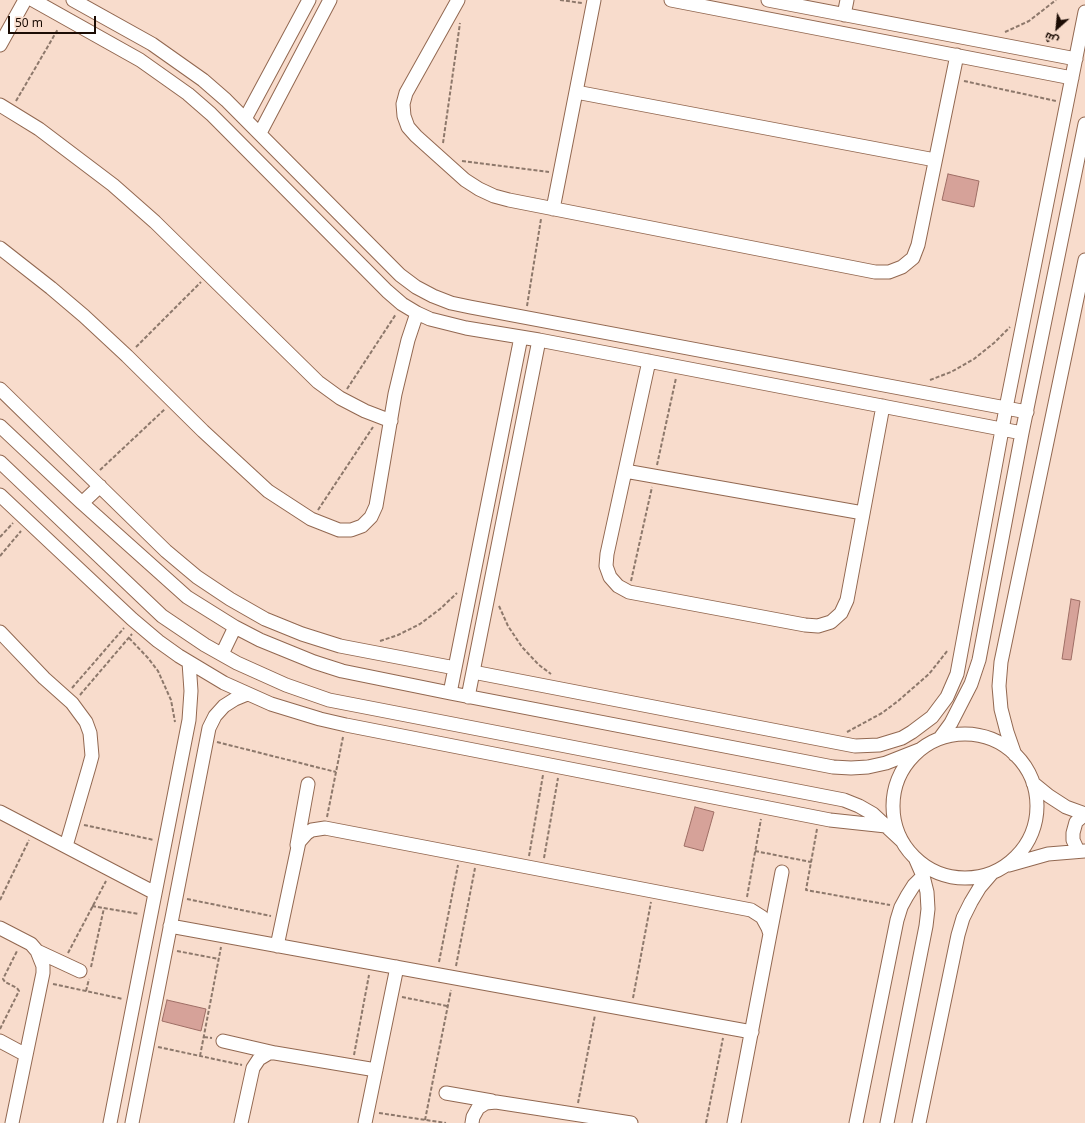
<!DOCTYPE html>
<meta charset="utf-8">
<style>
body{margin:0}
#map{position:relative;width:1085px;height:1123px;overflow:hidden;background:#f8dccc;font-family:"Noto Sans",Cairo,sans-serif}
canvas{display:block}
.north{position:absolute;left:1037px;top:8px;width:40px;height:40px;-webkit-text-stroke:3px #f8dccc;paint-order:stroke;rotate:207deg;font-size:11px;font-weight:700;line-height:16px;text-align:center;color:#1b0c04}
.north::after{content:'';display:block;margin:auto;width:14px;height:18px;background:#1b0c04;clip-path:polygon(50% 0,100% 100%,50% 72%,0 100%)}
.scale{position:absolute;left:8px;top:16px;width:88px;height:18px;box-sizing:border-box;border:2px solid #1b0c04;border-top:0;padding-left:5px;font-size:12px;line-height:14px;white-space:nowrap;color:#1b0c04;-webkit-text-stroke:3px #f8dccc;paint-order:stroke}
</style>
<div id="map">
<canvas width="1085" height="1123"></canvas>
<div class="north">ش</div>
<div class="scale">50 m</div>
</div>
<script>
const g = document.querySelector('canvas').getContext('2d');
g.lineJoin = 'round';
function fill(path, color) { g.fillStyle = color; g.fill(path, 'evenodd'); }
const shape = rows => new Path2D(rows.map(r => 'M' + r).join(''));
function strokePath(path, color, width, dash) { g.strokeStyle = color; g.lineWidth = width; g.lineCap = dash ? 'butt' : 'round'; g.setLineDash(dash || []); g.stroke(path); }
const building = shape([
 [948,174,979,181,974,207,942,200,948,174],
 [1071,599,1080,601,1071,660,1062,659,1071,599],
 [695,807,714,812,703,851,684,846,695,807],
 [167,1000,206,1009,201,1031,162,1021,167,1000]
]);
const path = shape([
 [560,0,582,3],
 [1005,32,1029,21,1056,0],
 [964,81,1056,101],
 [16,101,58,29],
 [443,143,460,23],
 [462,161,549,172],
 [527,306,541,219],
 [136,347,201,282],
 [930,380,951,372,974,359,994,343,1010,327],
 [347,389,396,314],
 [657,465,676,378],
 [100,470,165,409],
 [318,510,373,427],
 [0,537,13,523],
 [0,556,21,531],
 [631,581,652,487],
 [499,606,508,626,522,647,539,665,551,674],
 [129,638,148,658,158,671,171,700,175,722],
 [380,641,398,635,420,624,440,609,457,593],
 [72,688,124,628],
 [80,695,132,634],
 [847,732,882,713,898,701,929,674,948,650],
 [217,742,336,772],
 [327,817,343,737],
 [84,825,154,840],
 [817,829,806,890,890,905],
 [755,851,811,862],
 [529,856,543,775],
 [544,858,558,778],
 [747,897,761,819],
 [187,899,271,916],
 [0,900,29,840],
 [92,906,139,914],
 [177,951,219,959],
 [68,953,106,881],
 [439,962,458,865],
 [456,966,475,868],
 [91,967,104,908],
 [53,984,123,999],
 [86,991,89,979],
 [402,997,447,1006],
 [633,998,651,902],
 [0,1029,19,991,17,988,5,982,3,979,17,951],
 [204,1037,212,1038],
 [158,1047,242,1065],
 [354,1055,369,975],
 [200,1056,221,947],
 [578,1103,595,1015],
 [379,1113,446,1123],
 [425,1120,451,990],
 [706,1123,723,1038]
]);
const minor = shape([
 [33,0,140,60,188,94,211,114,387,291,402,304,417,313,430,319,466,328,539,340,1022,433],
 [73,0,152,44,203,80,226,100,400,275,416,287,433,296,451,303,470,307,1027,412],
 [458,0,406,93,403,104,404,116,408,127,416,136,465,180,479,189,494,196,509,200,875,272,889,272,902,267,913,258,918,245,957,55],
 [671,0,1072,78],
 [768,0,1076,59],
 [844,15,847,0],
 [0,45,25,0],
 [576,92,935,160],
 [0,105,39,129,113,185,155,222,318,382,340,398,365,411,391,421],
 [245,119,309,0],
 [260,133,330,0],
 [553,209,594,0],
 [0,248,51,288,84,316,127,356,203,431,268,491,311,519,339,530,351,530,362,526,371,517,376,506,395,394,408,340,417,313],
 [649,361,607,554,606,566,610,577,618,586,629,592,805,625,818,626,831,622,841,613,847,600,883,406],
 [0,389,166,551,197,577,230,599,265,619,302,634,340,646,455,668],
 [0,426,82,503,187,597,235,627,260,640,314,662,342,671,450,693,833,767,851,768,868,767,886,763,919,750],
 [0,462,162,616,205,645,237,663,286,685,329,700,844,800,859,806,873,814,902,841],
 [625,471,863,513],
 [0,495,132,619,158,641,179,656,224,683,271,704,320,719,346,725,830,820,886,826],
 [82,503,100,486],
 [0,632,44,678,72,703,86,722,90,733,92,756,89,767,66,846],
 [222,654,235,627],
 [473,672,855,746,879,745,902,738,912,732,932,717,947,697,957,674,1006,408,1085,12],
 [450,693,521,337],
 [468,697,539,340],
 '893 806a72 72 0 1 1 144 0a72 72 0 1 1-144 0Z',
 [940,738,951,723,971,684,979,660,1022,433,1085,124],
 [1015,755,1007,732,1001,709,999,686,1001,662,1085,260],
 [1033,783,1049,796,1066,807,1085,814],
 [0,812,155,893],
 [297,845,308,784],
 [1078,851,1073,840,1073,833,1076,822,1085,814],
 [1009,865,1048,854,1085,851],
 [170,926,752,1032],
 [0,928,31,944,37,951,43,966,43,973,12,1123],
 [770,934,782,872],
 [277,946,299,842,307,833,312,830,325,828,751,910,762,917,768,928,770,934,734,1123],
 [37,951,80,971],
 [0,1041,26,1055],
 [223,1041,275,1053],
 [446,1093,492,1101],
 [110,1123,189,720,191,691,189,662],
 [132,1123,209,728,215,716,224,706,235,699,247,694],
 [241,1123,253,1068,259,1059,269,1053,275,1053,376,1070],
 [365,1123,397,967],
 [472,1123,473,1117,478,1108,486,1103,496,1102,631,1123],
 [856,1123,897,920,901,907,907,896,914,885,923,876],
 [887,1123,926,926,928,909,927,892,923,876,916,860],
 [919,1123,958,935,963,918,971,902,980,887,992,873]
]);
fill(building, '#d6a299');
strokePath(building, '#9e6e65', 1);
strokePath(minor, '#926851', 15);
strokePath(path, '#8d786b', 2, [4, 2]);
strokePath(minor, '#fff', 13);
</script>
